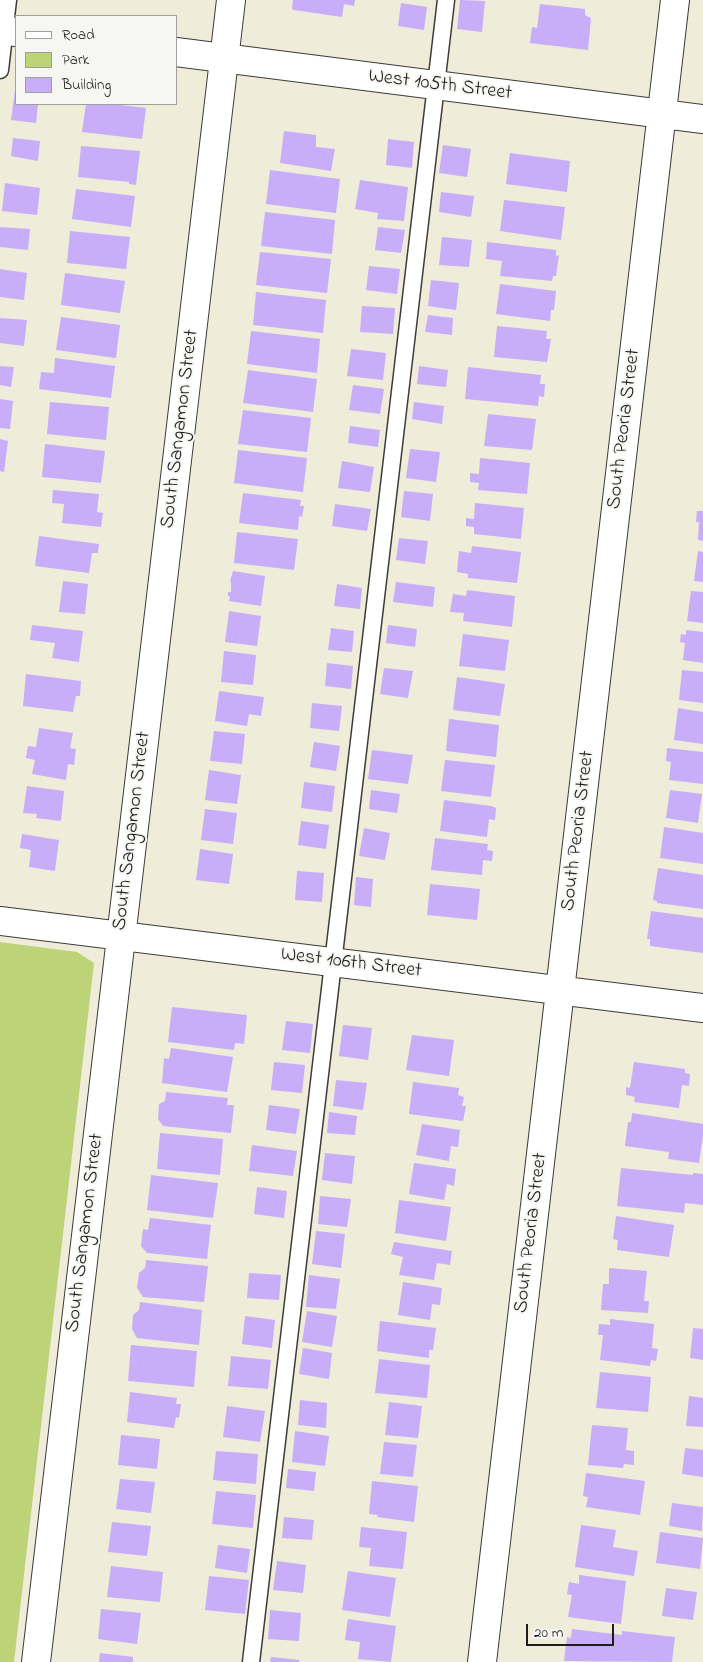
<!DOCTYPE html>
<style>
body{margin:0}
#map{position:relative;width:703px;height:1662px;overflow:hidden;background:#f0ecda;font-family:"Indie Flower",sans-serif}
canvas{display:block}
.legend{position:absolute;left:15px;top:15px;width:162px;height:90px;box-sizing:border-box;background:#f6f6f2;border:1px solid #9f9f9c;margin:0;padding:6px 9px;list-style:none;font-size:15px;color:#1c1c1c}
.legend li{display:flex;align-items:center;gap:10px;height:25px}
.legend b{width:25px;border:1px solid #9f9f9c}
.scale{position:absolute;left:526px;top:1624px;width:88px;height:22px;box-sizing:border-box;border:2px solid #1c1c1c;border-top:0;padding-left:6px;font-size:15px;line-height:18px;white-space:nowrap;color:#1c1c1c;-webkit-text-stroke:4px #f6f6f2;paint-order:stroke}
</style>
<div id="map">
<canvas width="703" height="1662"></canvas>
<ul class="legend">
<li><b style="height:6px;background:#fff"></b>Road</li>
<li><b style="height:14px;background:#bdd377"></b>Park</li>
<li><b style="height:14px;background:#c8adf8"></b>Building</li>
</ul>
<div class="scale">20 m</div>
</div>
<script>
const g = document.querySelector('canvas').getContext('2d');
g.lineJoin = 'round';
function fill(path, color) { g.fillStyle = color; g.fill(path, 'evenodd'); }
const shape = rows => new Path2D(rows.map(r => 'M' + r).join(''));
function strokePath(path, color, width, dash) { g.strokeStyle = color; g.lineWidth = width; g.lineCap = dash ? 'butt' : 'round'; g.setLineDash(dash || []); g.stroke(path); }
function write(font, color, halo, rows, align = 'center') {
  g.font = font + ' "Indie Flower",sans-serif'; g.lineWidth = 4; g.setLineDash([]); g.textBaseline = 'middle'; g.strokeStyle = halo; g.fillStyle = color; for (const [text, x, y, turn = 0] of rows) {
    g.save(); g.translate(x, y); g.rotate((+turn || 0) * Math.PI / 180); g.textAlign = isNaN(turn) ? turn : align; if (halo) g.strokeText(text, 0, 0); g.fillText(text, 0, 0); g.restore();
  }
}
const green = shape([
 [0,942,77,952,94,963,14,1662,0,1662]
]);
const building = shape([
 [293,0,355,0,354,6,344,4,342,17,294,10,292,9],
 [460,0,485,1,482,32,457,29],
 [401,3,427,7,424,30,398,26],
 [540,4,585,9,585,15,591,18,588,50,530,43,532,27,537,28],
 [15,90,16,90,16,104,38,104,36,123,11,120],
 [86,104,112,104,146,108,142,139,82,132],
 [284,131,316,135,316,147,335,149,331,171,280,163],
 [13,138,40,141,38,161,11,156],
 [388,139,414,142,412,168,386,165],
 [443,145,471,149,467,177,439,173],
 [81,146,140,151,136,185,129,184,129,182,78,177],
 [510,153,570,161,567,192,506,184],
 [270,170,340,179,336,213,266,204],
 [360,180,408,187,404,221,377,219,378,213,355,209],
 [5,183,40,188,37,215,2,211],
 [76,189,135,196,131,227,72,219],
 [441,192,474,196,471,217,439,212],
 [504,200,565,207,561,240,500,231],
 [265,212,335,220,332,254,261,246],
 [0,227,30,229,28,250,0,247],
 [378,227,405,230,401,253,375,250],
 [70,231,130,237,126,269,67,263],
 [442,237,472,240,469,267,439,265],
 [487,242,556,250,556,256,559,255,556,276,553,276,552,281,500,276,502,261,486,259],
 [260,252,331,259,327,293,256,285],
 [369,266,400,269,397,294,366,290],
 [0,269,27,273,24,300,0,297],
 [65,273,125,281,120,313,61,305],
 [431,280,459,283,456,310,428,306],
 [500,284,556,291,554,310,551,310,550,321,496,314],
 [256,292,326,300,323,333,253,325],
 [362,306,395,308,393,334,360,332],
 [428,315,453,318,452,335,425,332],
 [61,317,120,325,116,358,56,350],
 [0,318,27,320,24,346,0,343],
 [497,326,547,331,546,339,551,339,547,362,494,357],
 [251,331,320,339,317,373,247,364],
 [351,349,386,353,383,380,347,376],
 [55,358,115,366,111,398,39,389,41,372,54,373],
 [0,366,14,367,11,387,0,385],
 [419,366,448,370,446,387,417,384],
 [468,367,541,375,540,384,545,384,544,397,539,396,538,406,465,399],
 [248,370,317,379,313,412,243,403],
 [353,385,384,389,380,414,349,410],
 [0,399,13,401,10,429,0,428],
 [50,402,109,407,106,440,47,434],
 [414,402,444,406,442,424,412,419],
 [243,410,311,418,307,452,238,444],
 [488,414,536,419,532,450,484,446],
 [350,426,380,430,378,447,348,443],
 [0,439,8,441,4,472,0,471],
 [45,444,105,451,101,483,42,477],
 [410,449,440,452,436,482,406,478],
 [238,450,307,458,303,492,234,483],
 [480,458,530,463,527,494,478,490,479,483,470,482,470,473,479,474],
 [342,461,374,467,370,492,338,488],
 [53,490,99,494,97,512,103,513,101,527,62,523,64,504,52,503],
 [404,491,433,494,430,521,401,517],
 [243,493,301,500,300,506,304,506,302,517,299,516,298,530,239,523],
 [475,503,524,508,521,539,474,534,474,527,466,526,466,518,474,519],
 [335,504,371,509,367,531,332,526],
 [697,511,703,511,703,541,698,540,699,522,696,522],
 [237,532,298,539,294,570,234,563],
 [39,536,99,544,98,553,92,553,89,573,35,566],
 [399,538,428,541,425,564,396,560],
 [472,546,521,552,517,583,468,578,468,574,457,572,459,551,471,553],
 [698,551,703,552,703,582,694,581],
 [233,571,265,576,261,606,229,601,230,596,228,596,228,592,231,592,231,582,230,581],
 [63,581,88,584,85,614,59,612],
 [396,582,435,587,433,607,393,602],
 [337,584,362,588,360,609,334,606],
 [467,590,515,596,512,627,463,621,464,613,450,612,453,594,466,596],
 [691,591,703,592,703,623,687,621],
 [229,611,261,616,257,646,225,642],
 [32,625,83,631,79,662,52,658,55,643,30,640],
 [388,625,417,629,415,647,386,643],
 [331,628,354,631,352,652,328,650],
 [686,630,703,632,703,663,683,660,685,643,680,642,681,634,686,635],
 [463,634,509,640,505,671,459,666],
 [224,651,256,655,253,685,221,682],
 [327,663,353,666,351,689,325,686],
 [384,668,413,671,408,698,380,694],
 [682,670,703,672,703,703,679,700],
 [26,674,81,681,80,696,76,696,73,712,23,706],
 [457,677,505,684,500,716,453,710],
 [219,691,264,697,261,716,249,714,247,726,215,721],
 [312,703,342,706,339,731,310,728],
 [678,708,703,712,703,744,674,740],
 [449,719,499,725,496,757,446,751],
 [39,728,73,733,70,748,76,749,74,765,68,764,66,780,32,774,35,760,26,758,28,746,36,747],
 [214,731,245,734,242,764,210,761],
 [314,742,340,746,336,771,310,767],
 [667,748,703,752,703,784,669,780,671,762,666,761],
 [372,750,413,755,408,784,368,779],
 [445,760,495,765,491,797,441,791],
 [209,770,241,775,237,804,205,800],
 [304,782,335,786,332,812,301,808],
 [27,786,64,791,61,821,36,818,37,814,23,813],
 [371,790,400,794,397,813,369,809],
 [670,790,702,794,698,823,666,818],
 [444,800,491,806,496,808,495,820,489,819,487,837,440,831],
 [205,809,237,813,233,844,201,840],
 [301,821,329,825,326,849,298,845],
 [664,827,703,833,703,864,660,858],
 [364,828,390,833,385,860,359,856],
 [22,834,59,840,55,871,29,867,31,850,20,848],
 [435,838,488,844,487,850,493,851,492,861,483,860,482,875,431,870],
 [200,849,233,854,229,884,196,880],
 [658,868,703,875,703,909,657,903,657,901,653,900],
 [297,871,324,873,322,902,295,900],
 [356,877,373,879,371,907,354,905],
 [430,884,480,889,477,920,427,915],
 [651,911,703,918,703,953,650,946,650,939,647,939],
 [172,1007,247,1015,244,1044,235,1043,234,1050,168,1042],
 [286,1021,313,1024,310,1053,282,1050],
 [343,1025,372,1028,368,1060,339,1056],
 [412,1035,454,1040,449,1076,406,1070],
 [171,1048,233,1057,227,1092,162,1083,164,1058,169,1059],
 [274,1062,305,1065,302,1093,271,1090],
 [634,1062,685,1069,685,1073,690,1074,689,1086,682,1085,679,1108,634,1102,635,1097,626,1095,626,1087,630,1088],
 [336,1080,367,1083,363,1110,333,1106],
 [413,1082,459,1088,458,1095,464,1097,462,1106,466,1106,463,1121,409,1114],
 [166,1092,228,1098,227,1105,234,1105,231,1133,163,1126,158,1119,159,1104,165,1101],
 [269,1105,300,1109,296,1134,266,1130],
 [329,1112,357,1116,355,1135,327,1133],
 [632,1113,703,1124,703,1136,699,1163,668,1159,669,1152,625,1146,628,1122,631,1122],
 [422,1124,460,1130,458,1147,451,1146,449,1161,416,1155],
 [160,1133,223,1139,220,1175,157,1169],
 [252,1145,297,1151,293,1176,249,1171],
 [325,1153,355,1156,352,1184,322,1180],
 [414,1163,456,1169,454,1186,447,1184,444,1200,409,1194],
 [621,1168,693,1175,693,1173,703,1174,703,1205,685,1203,684,1213,617,1206],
 [151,1175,218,1183,213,1218,147,1210],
 [257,1187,287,1191,284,1218,254,1214],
 [320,1196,351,1199,347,1227,318,1224],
 [399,1200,451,1207,446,1241,395,1233],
 [616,1216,674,1225,669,1257,617,1250,618,1240,613,1239],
 [150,1218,211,1225,207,1259,147,1253,141,1246,143,1229,148,1230],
 [316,1231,345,1234,341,1268,312,1264],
 [394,1242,452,1251,450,1265,437,1263,434,1280,399,1275,403,1257,391,1254],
 [146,1260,208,1266,204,1302,143,1297,137,1288,139,1273,145,1268],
 [609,1268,647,1271,644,1301,649,1301,648,1313,601,1310,603,1284,609,1284],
 [249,1273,281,1275,279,1300,247,1298],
 [309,1275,340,1279,336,1309,306,1307],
 [403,1282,442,1288,440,1305,432,1304,430,1320,398,1315],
 [140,1302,202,1310,199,1345,137,1338,132,1329,133,1315,139,1310],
 [307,1311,337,1316,332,1347,302,1342],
 [245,1316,275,1320,272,1348,242,1344],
 [610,1319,654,1324,652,1348,658,1349,656,1361,651,1360,650,1366,600,1360,603,1335,598,1335,599,1324,610,1325],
 [380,1321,436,1328,433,1350,429,1350,429,1358,377,1351],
 [693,1328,703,1329,703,1360,690,1358],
 [131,1345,197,1351,194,1387,128,1381],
 [303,1348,332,1353,329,1379,299,1374],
 [231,1356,271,1360,268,1389,228,1386],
 [379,1359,430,1365,427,1398,375,1393],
 [600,1372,651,1377,648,1412,596,1408],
 [130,1392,177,1398,176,1404,181,1404,179,1418,176,1417,174,1428,127,1422],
 [689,1396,703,1398,703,1427,686,1426],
 [300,1400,327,1403,326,1428,298,1425],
 [389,1402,422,1406,418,1438,385,1435],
 [227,1406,265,1411,260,1442,223,1437],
 [592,1425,628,1428,626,1450,634,1451,634,1465,624,1464,623,1468,588,1465],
 [295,1431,329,1436,325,1466,292,1462],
 [121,1435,160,1439,157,1469,118,1465],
 [384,1442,417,1445,413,1477,380,1474],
 [685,1448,703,1450,703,1477,682,1474],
 [216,1451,258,1454,256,1484,213,1480],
 [288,1469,316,1472,314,1491,286,1488],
 [586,1473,645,1481,640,1515,586,1507,588,1497,583,1496],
 [120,1479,155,1482,151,1513,116,1509],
 [372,1481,418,1486,414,1522,377,1517,378,1515,369,1514],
 [216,1491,256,1495,253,1528,212,1524],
 [672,1503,703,1507,702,1531,669,1526],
 [284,1517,314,1520,312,1540,282,1538],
 [112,1522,151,1526,147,1556,108,1552],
 [581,1525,616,1530,613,1547,638,1551,634,1576,575,1567],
 [361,1527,407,1532,403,1569,369,1566,371,1548,359,1547],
 [660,1532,703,1538,700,1569,656,1563],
 [218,1545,250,1549,247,1573,215,1568],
 [277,1561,306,1565,303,1593,273,1590],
 [111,1566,163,1572,160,1602,107,1597],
 [348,1571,396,1578,390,1617,342,1610],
 [579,1575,626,1581,621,1624,568,1617,572,1595,567,1594,569,1582,579,1584],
 [209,1576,249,1580,245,1614,205,1610],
 [666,1588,697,1592,693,1620,662,1616],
 [101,1609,141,1613,137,1644,98,1639],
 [270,1610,301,1613,299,1641,268,1639],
 [348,1619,396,1626,391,1662,358,1659,360,1642,345,1640],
 [572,1629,622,1635,622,1631,675,1637,672,1662,564,1661,567,1637,571,1638],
 [100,1653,133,1657,133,1662,99,1662],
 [271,1657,300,1660,299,1662,270,1662]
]);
const lane = shape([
 [0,70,8,0],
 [251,1662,446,0]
]);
const street = shape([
 [0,30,16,32],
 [176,52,703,119],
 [0,921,703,1008],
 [36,1662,231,0],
 [482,1662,675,0]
]);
const streetNames = [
 ["West 105th Street",440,86,7],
 ["South Sangamon Street",181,429,-83],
 ["South Peoria Street",625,429,-83],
 ["South Sangamon Street",133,831,-83],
 ["South Peoria Street",579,831,-83],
 ["West 106th Street",351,964,7],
 ["South Sangamon Street",86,1233,-83],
 ["South Peoria Street",532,1233,-83]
];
fill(green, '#bdd377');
fill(building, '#c8adf8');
strokePath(lane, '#3c3b38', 19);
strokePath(street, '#3c3b38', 30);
strokePath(lane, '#fff', 16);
strokePath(street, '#fff', 28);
write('20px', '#1c1c1c', '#f6f6f2', streetNames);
</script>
